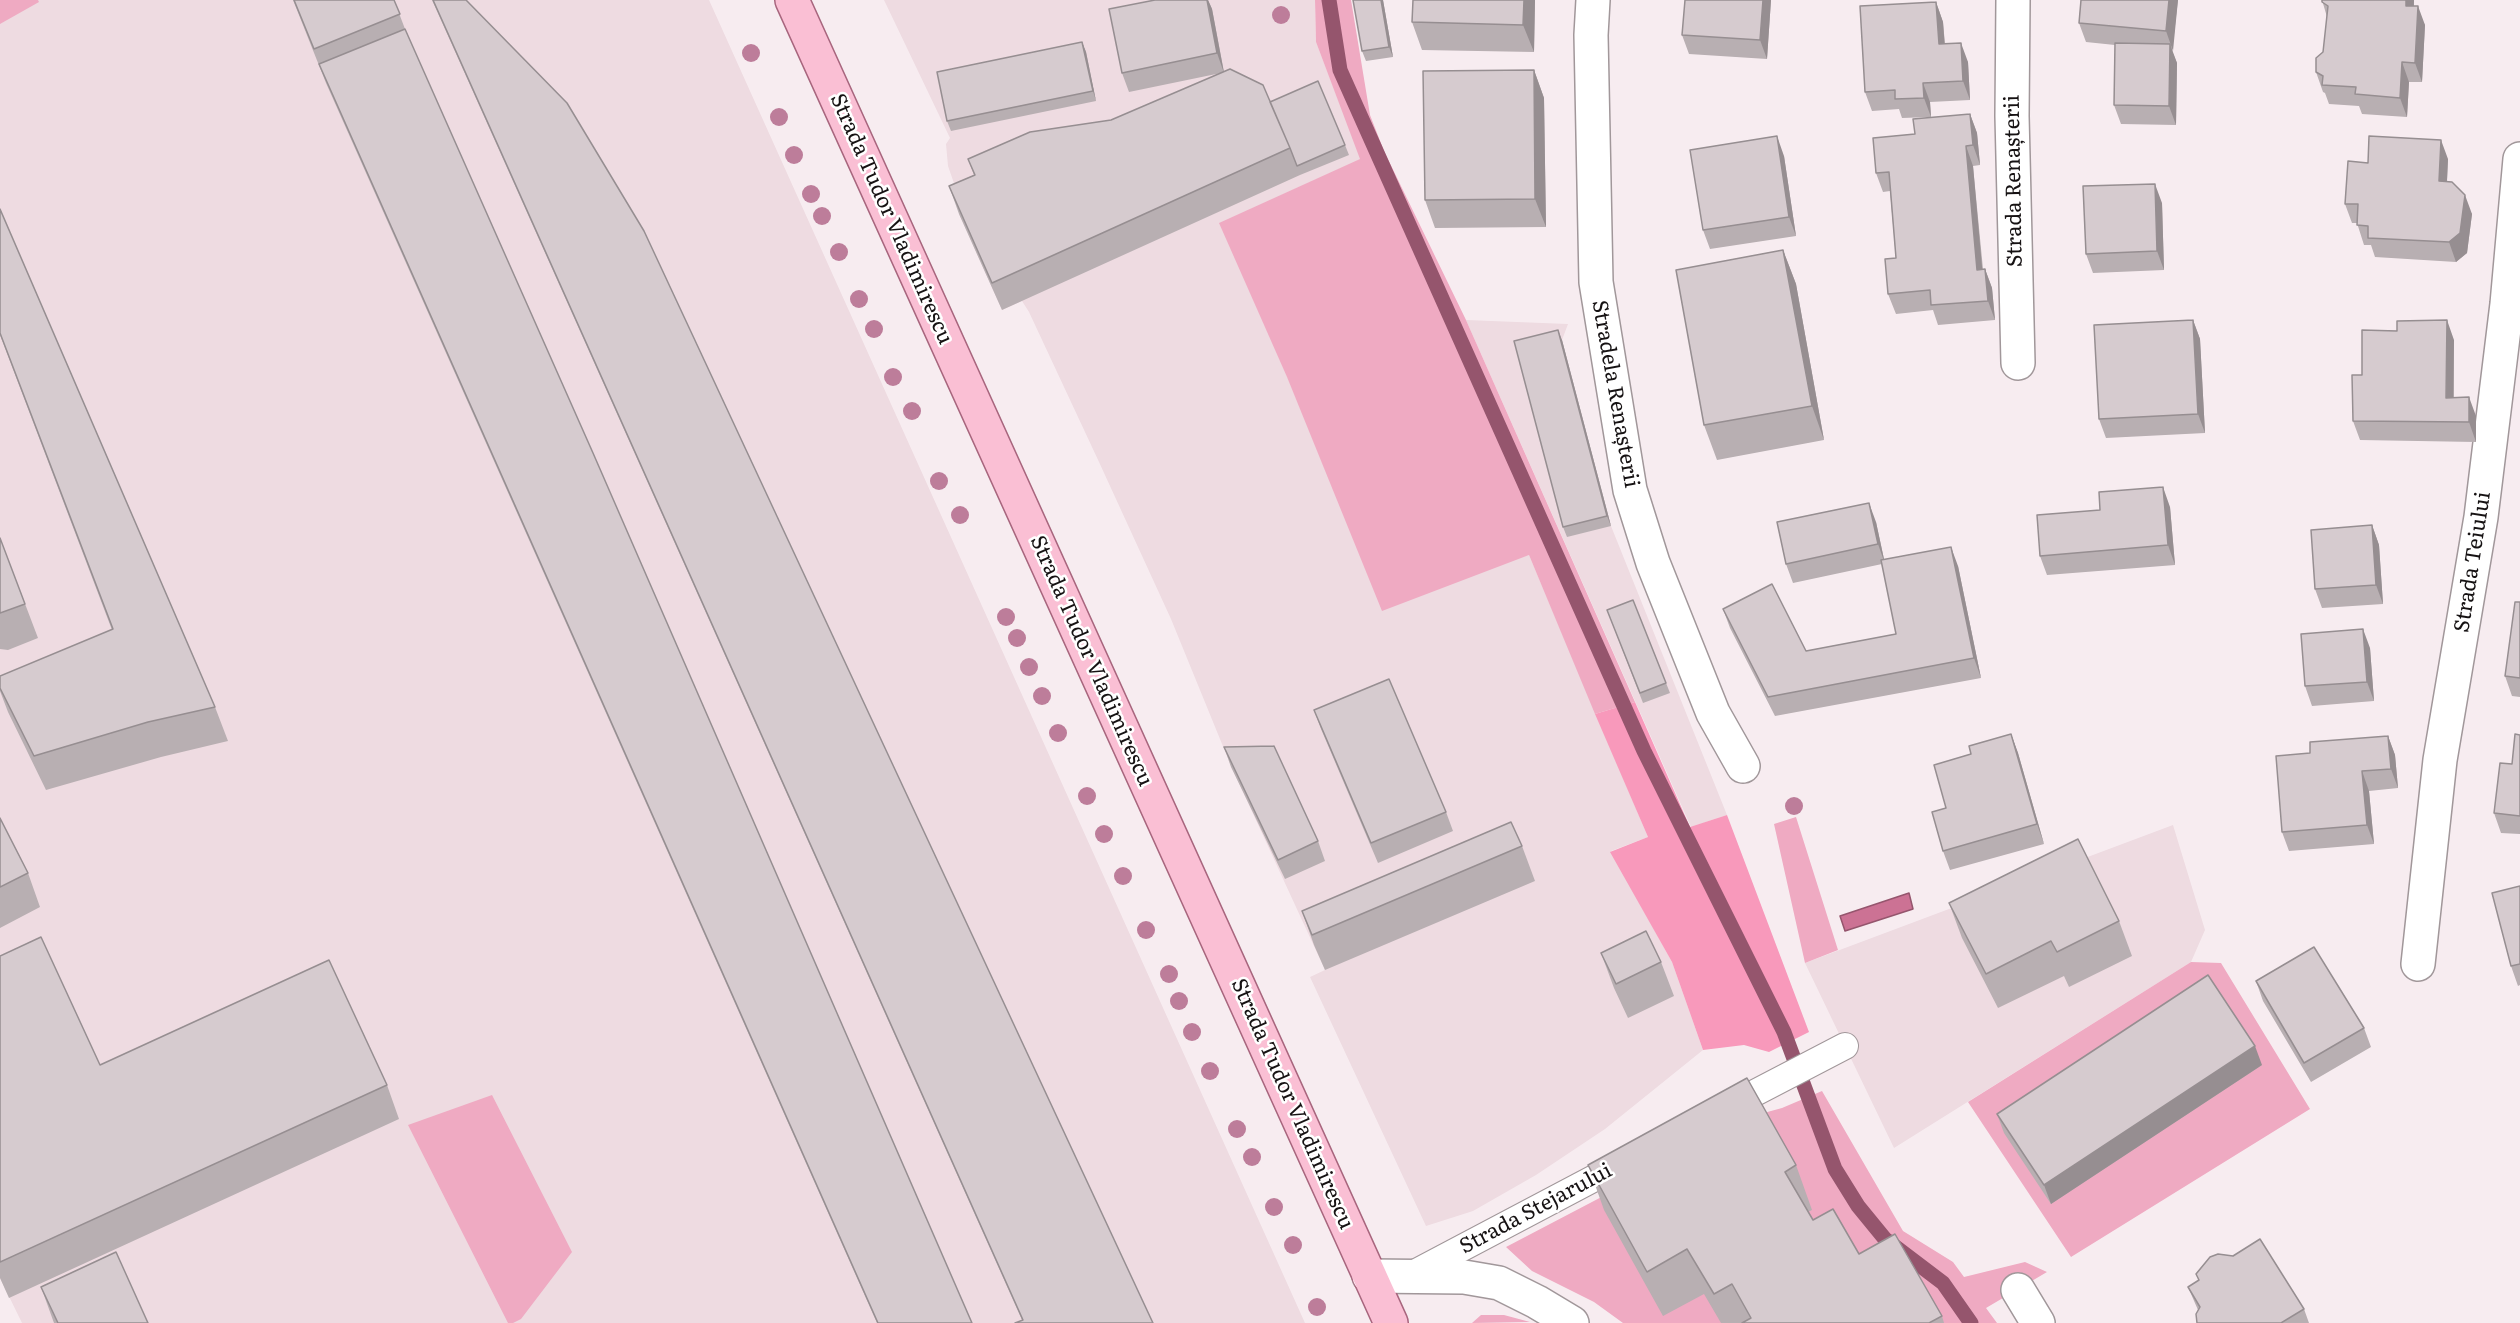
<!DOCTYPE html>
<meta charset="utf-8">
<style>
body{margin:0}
canvas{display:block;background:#f7ecf0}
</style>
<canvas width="2520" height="1323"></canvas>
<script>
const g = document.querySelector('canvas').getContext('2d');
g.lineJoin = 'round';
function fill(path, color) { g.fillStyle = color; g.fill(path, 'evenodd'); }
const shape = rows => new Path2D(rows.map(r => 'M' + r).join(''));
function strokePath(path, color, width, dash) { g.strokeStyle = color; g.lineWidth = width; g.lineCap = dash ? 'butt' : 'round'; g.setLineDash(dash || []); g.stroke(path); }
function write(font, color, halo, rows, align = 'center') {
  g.font = font + ' Literata,serif'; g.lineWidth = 5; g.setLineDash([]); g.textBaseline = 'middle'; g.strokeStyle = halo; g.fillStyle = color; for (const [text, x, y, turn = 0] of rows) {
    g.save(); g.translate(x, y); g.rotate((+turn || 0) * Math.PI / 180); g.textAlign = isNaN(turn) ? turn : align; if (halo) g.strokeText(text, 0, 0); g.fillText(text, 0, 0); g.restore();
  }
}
const built = shape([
 [0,0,709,0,1305,1323,22,1323,0,1278],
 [884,0,1315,0,1316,42,1361,159,1220,223,1287,376,1375,592,1529,555,1648,837,1611,851,1672,962,1703,1050,1605,1129,1536,1175,1473,1211,1426,1226,1310,977,1325,970,1231,766,1171,619,1099,462,1029,312,1022,301,1002,310,959,214,964,212,948,166,946,144,950,138],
 [1466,320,1568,324,1562,340,1611,526,1727,815,1691,827],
 [2173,825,2205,930,2191,962,1894,1148,1805,963]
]);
const green = shape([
 [0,0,38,0,39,2,0,24],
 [1315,0,1351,0,1370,115,1384,151,1466,320,1635,702,1595,714,1529,555,1382,611,1287,377,1219,223,1360,159,1316,42],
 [1796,817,1838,950,1805,963,1774,824],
 [2191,962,2221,963,2310,1109,2071,1257,1968,1102],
 [1822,1091,1903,1231,1953,1262,1964,1277,2025,1262,2047,1272,1986,1308,1997,1323,1623,1323,1594,1302,1532,1271,1506,1247,1760,1114,1782,1108],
 [492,1095,572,1252,521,1319,513,1323,508,1323,408,1125],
 [1481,1315,1504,1315,1530,1322,1472,1323]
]);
const forest = shape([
 [1635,702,1690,827,1727,815,1809,1032,1769,1052,1744,1045,1703,1050,1672,962,1610,852,1648,837,1595,714]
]);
const water = shape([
 [1909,893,1913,909,1845,931,1840,916,1909,893]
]);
const stream = shape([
 [1329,0,1340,70,1644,751,1784,1032,1835,1169,1858,1206,1885,1239,1943,1283,1971,1323]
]);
const service = shape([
 [1724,1109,1845,1046],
 [1409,1276,1623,1163]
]);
const minor = shape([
 [1593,0,1591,35,1596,282,1630,490,1653,563,1713,713,1743,766],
 [2013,0,2012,116,2018,363],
 [2418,964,2440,760,2481,517,2507,304,2520,159],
 [1369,1276,1464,1277,1499,1283,1537,1302,1572,1323],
 [2018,1290,2038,1323]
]);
const primary = shape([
 [792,0,1391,1323]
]);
const trees = [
 [1281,15],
 [751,53],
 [779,117],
 [794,155],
 [811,194],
 [822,216],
 [839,252],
 [859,299],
 [874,329],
 [893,377],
 [912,411],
 [939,481],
 [960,515],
 [1006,617],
 [1017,638],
 [1029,667],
 [1042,696],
 [1058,733],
 [1087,796],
 [1794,806],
 [1104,834],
 [1123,876],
 [1146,930],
 [1169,974],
 [1179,1001],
 [1192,1032],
 [1210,1071],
 [1237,1129],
 [1252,1157],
 [1274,1207],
 [1293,1245],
 [1317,1307]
];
const wall = shape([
 [293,0,394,0,405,29,972,1323,877,1323,326,83],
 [432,0,466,0,1153,1323,1022,1320],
 [1155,0,1208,0,1212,9,1224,72,1270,102,1345,145,1349,155,1300,175,1002,310,959,214,949,186,974,175,968,159,1111,120,1221,73,1129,92,1122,73],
 [1383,0,1393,57,1366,61,1362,51],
 [1413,0,1535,0,1534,52,1422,50,1412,22],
 [1771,0,1767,59,1689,54,1682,35],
 [2081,0,2178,0,2172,51,2177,63,2176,125,2121,124,2114,105,2115,45,2086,42,2079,23],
 [2322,0,2414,0,2414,6,2425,25,2422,82,2409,82,2407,117,2362,114,2359,106,2329,104,2325,93,2323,92,2316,72,2323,52,2327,17],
 [1936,2,1943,22,1945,44,1968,62,1970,100,1930,102,1931,117,1902,118,1899,109,1872,111,1865,92],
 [1082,42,1086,52,1096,101,951,131,947,121],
 [1534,70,1544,98,1546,227,1435,228,1425,200],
 [1970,114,1977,133,1980,165,1973,166,1983,269,1985,269,1992,288,1995,320,1938,325,1933,310,1896,314,1888,294,1896,258,1890,191,1883,192,1876,173],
 [1784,156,1796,236,1710,249,1703,230],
 [2448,159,2447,182,2472,214,2467,253,2456,262,2375,257,2371,245,2364,245,2357,223,2352,223,2345,204,2368,163],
 [2162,203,2164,270,2093,273,2086,254],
 [0,209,215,707,228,741,161,757,46,790,8,712,0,691,0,676,112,630,0,335],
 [1783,250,1796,284,1824,440,1717,460,1704,425],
 [2193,320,2200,339,2205,433,2106,438,2099,419],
 [1562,340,1611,526,1567,537,1563,527],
 [2454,340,2454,397,2476,416,2476,442,2360,440,2353,421,2362,375],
 [2170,507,2175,565,2047,575,2040,556],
 [1876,522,1884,559,1958,566,1981,678,1775,716,1730,628,1723,609,1806,651,1896,634,1882,564,1793,583,1786,564],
 [2372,525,2379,545,2383,604,2322,608,2315,589],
 [0,538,38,638,8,650,0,649],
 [1633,600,1670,693,1643,703,1607,610],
 [2520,602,2520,697,2512,696,2505,676],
 [2370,648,2374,701,2312,706,2305,686],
 [1314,710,1446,812,1453,831,1378,863,1321,729],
 [2011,734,2018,753,2044,844,1950,870,1943,851,1946,808,1971,754],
 [2520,735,2520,834,2501,833,2494,813,2512,764],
 [2388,736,2395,755,2398,788,2369,791,2374,844,2289,851,2282,832,2310,753],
 [1224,747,1318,841,1325,861,1285,879,1231,767],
 [0,818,28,873,40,907,0,928],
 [1522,846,1535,881,1325,970,1314,945,1302,911],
 [2520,886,2520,985,2518,986,2511,966],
 [1949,903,2119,921,2132,956,2069,987,2064,976,1998,1008,1962,938],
 [1601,953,1661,962,1674,996,1628,1018,1614,988],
 [0,956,100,1065,387,1085,399,1119,9,1298,0,1278],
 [2256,981,2364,1028,2371,1047,2311,1082,2263,1001],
 [2262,1065,2051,1204,2004,1133,1997,1114],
 [1588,1165,1796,1165,1812,1210,1808,1212,1813,1220,1942,1316,1944,1323,1721,1323,1704,1294,1663,1316,1604,1210],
 [2196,1274,2304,1309,2309,1323,2197,1323,2198,1310,2188,1287,2199,1281],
 [41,1287,148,1323,54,1323]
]);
const shadedWall = shape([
 [1207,0,1208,0,1212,9,1224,73,1217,53],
 [1381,0,1383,0,1393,57,1389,47],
 [1524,0,1535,0,1534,52,1523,25],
 [1763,0,1771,0,1767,59,1760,40],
 [2169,0,2178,0,2173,51,2166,31],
 [2406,0,2414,0,2413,25,2406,6],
 [1936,2,1943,22,1946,63,1939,44],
 [2418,6,2425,25,2422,82,2415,63],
 [1082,42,1086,52,1096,101,1093,91],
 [1961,43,1968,62,1970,100,1963,81],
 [2170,44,2177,63,2176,125,2169,106],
 [2402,62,2409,82,2407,117,2400,98],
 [1534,70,1544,98,1546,227,1535,199],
 [1923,83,1930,102,1931,117,1924,98],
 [1970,114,1977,133,1980,165,1973,145],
 [1777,136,1784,156,1796,236,1789,217],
 [2441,140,2448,159,2446,200,2439,181],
 [1966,146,1973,166,1984,289,1977,270],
 [2155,184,2162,203,2164,270,2157,251],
 [2465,195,2472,214,2467,253,2456,262,2449,242],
 [1783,250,1796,284,1824,440,1812,406],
 [1985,269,1992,288,1995,320,1988,301],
 [2193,320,2200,339,2205,433,2198,414],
 [2447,320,2454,340,2453,417,2446,398],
 [1558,330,1562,340,1611,526,1607,516],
 [2469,397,2476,416,2476,442,2469,422],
 [2163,487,2170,507,2175,565,2168,545],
 [1869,503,1876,522,1885,564,1878,544],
 [2372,525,2379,545,2383,604,2376,585],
 [1951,547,1958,566,1981,678,1974,658],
 [2363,629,2370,648,2374,701,2367,682],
 [2011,734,2018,753,2044,844,2037,824],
 [2388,736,2395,755,2398,788,2391,769],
 [2362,771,2369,791,2374,844,2367,825],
 [2255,1046,2262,1065,2051,1204,2044,1185]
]);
const building = shape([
 [294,0,394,0,400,14,314,49,294,0],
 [433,0,466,0,567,103,644,231,1153,1323,1015,1323,1023,1320,433,0],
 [1155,0,1207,0,1217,53,1122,73,1109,9,1155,0],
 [1353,0,1381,0,1389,47,1362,51,1353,0],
 [1413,0,1524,0,1523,25,1412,22,1413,0],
 [1685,0,1763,0,1760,40,1682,35,1685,0],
 [2081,0,2169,0,2166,31,2079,23,2081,0],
 [2322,0,2406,0,2406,6,2418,6,2415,63,2402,62,2400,98,2355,94,2356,87,2322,85,2323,76,2316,72,2316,58,2323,52,2328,6,2322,2,2322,0],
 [1936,2,1939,44,1961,43,1963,81,1923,83,1924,98,1895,99,1895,90,1865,92,1860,6,1936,2],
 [405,29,593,453,972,1323,878,1323,319,64,405,29],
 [1082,42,1093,91,947,121,937,72,1082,42],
 [2115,43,2170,44,2169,106,2114,105,2115,43],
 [1230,69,1263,85,1290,148,992,283,949,186,975,175,968,159,1030,132,1111,120,1230,69],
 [1534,70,1535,199,1425,200,1423,71,1534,70],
 [1318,81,1345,145,1297,166,1290,148,1270,102,1318,81],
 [1970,114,1973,145,1966,146,1977,270,1985,269,1988,301,1931,305,1930,290,1888,294,1885,259,1896,258,1889,172,1876,173,1873,138,1915,134,1913,119,1970,114],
 [1777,136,1789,217,1703,230,1690,150,1777,136],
 [2369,136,2441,140,2439,181,2452,182,2465,195,2460,233,2449,242,2368,238,2368,226,2357,225,2358,204,2345,204,2348,161,2368,163,2369,136],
 [2155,184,2157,251,2086,254,2083,186,2155,184],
 [0,209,215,707,148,722,34,756,0,688,0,676,113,629,0,333,0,209],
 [1783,250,1812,406,1704,425,1676,270,1783,250],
 [2193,320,2198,414,2099,419,2094,325,2193,320],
 [2447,320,2446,398,2469,397,2469,422,2353,421,2352,375,2362,375,2362,330,2397,331,2397,321,2447,320],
 [1558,330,1607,516,1563,527,1514,341,1558,330],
 [2163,487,2168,545,2040,556,2037,515,2100,510,2099,492,2163,487],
 [1869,503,1878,544,1786,564,1777,522,1869,503],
 [2372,525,2376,585,2315,589,2311,530,2372,525],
 [0,538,25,604,0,613,0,538],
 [1951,547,1974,658,1768,697,1723,609,1772,584,1806,651,1896,634,1881,560,1951,547],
 [1633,600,1666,683,1640,693,1607,610,1633,600],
 [2515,602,2520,602,2520,678,2505,676,2515,602],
 [2363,629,2367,682,2305,686,2301,634,2363,629],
 [1389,679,1446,812,1371,843,1314,710,1389,679],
 [2011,734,2037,824,1943,851,1932,812,1946,808,1934,765,1971,754,1969,746,2011,734],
 [2515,734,2520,735,2520,816,2494,813,2500,763,2512,764,2515,734],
 [2388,736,2391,769,2362,771,2367,825,2282,832,2276,756,2310,753,2310,742,2388,736],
 [1274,746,1318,841,1278,860,1224,747,1274,746],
 [0,818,28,873,0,887,0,818],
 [1511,822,1522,846,1312,935,1302,911,1511,822],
 [2078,839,2119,921,2057,952,2051,941,1986,974,1949,903,2078,839],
 [2520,886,2520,964,2511,966,2492,893,2520,886],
 [1646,931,1661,962,1616,984,1601,953,1646,931],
 [41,937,100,1065,329,960,387,1085,0,1262,0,956,41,937],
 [2314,947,2364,1028,2304,1063,2256,981,2314,947],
 [2208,975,2255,1046,2044,1185,1997,1114,2208,975],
 [1747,1078,1796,1165,1785,1172,1813,1220,1833,1209,1859,1254,1895,1234,1942,1316,1929,1323,1742,1323,1751,1318,1732,1284,1714,1294,1687,1249,1647,1272,1588,1165,1747,1078],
 [2260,1239,2304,1309,2281,1323,2197,1323,2196,1314,2200,1307,2188,1287,2199,1280,2196,1274,2210,1257,2218,1254,2233,1256,2260,1239],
 [116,1252,148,1323,58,1323,41,1287,116,1252]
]);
const streetNames = [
 ["Strada Renașterii",2014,181,-91],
 ["Strada Tudor Vladimirescu",891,219,66],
 ["Stradela Renașterii",1615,394,80],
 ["Strada Teiului",2473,562,-81],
 ["Strada Tudor Vladimirescu",1091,661,66],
 ["Strada Tudor Vladimirescu",1292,1104,66],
 ["Strada Stejarului",1536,1209,-28]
];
fill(built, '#eedbe1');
fill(green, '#efaac2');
fill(forest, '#f899bb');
fill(water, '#cc7294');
strokePath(water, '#95556d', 1.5);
strokePath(stream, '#95556d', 15);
strokePath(service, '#a1979a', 28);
strokePath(minor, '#a1979a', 36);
strokePath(primary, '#a8667e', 36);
strokePath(service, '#fff', 26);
strokePath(minor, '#fff', 33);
strokePath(primary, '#fabfd4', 33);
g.fillStyle = '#bd7d9a';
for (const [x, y] of trees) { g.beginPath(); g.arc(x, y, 9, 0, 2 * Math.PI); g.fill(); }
fill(wall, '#b8afb2');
fill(shadedWall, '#968e91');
fill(building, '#d6cbcf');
strokePath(building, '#968e91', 1.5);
write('21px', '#161213', '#fff', streetNames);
</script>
